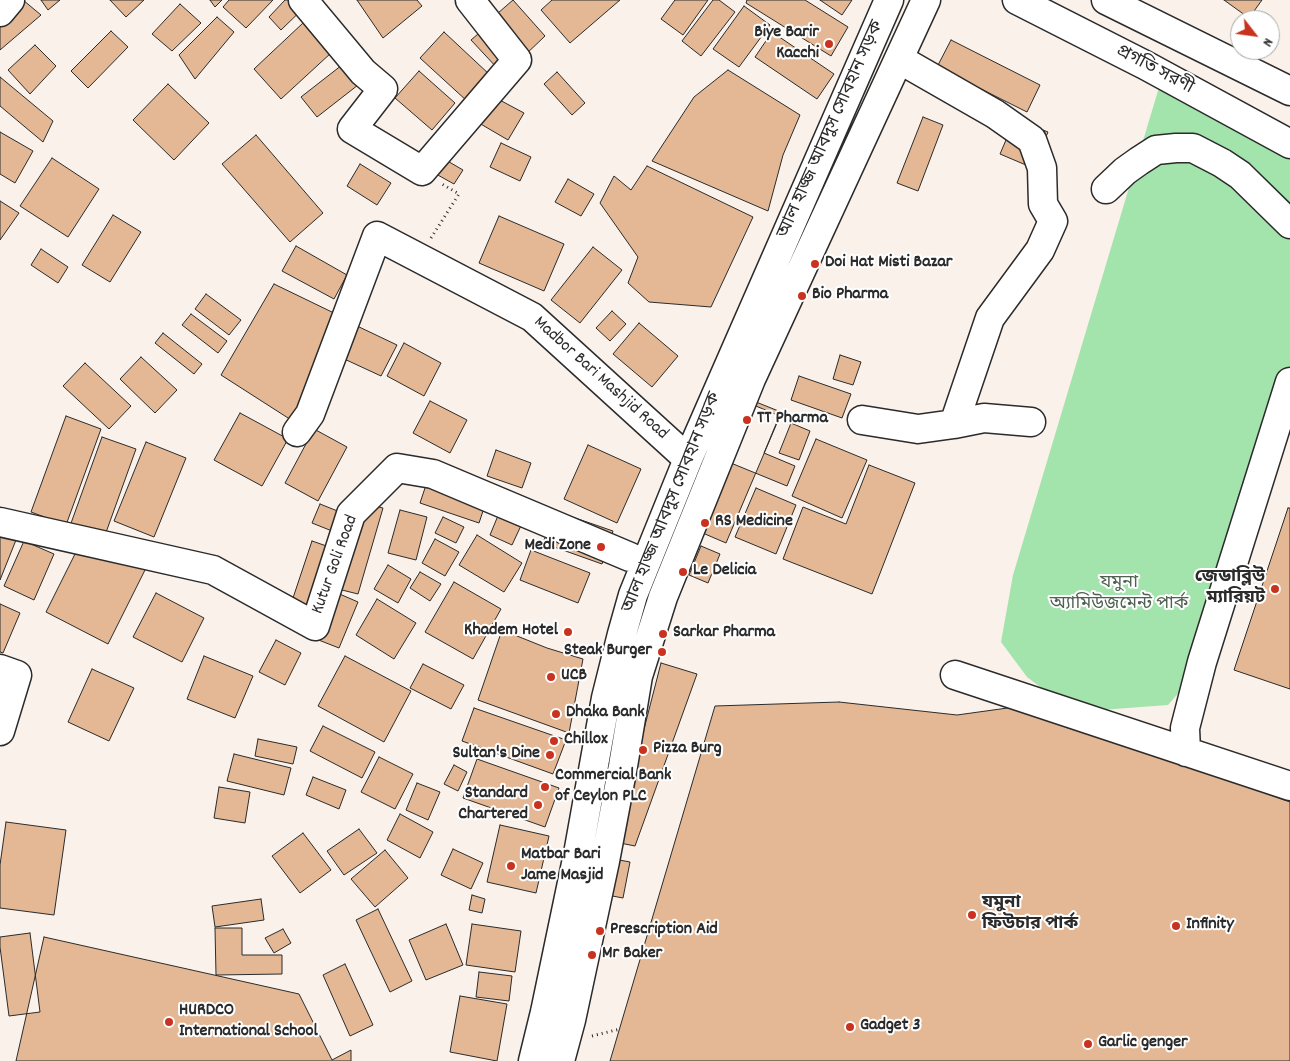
<!DOCTYPE html>
<meta charset="utf-8">
<style>
body{margin:0}
#map{position:relative;width:1290px;height:1061px;overflow:hidden;background:#faf1ea;font-family:Dekko,sans-serif}
canvas{display:block}
.north{position:absolute;left:1230px;top:10px;width:50px;height:50px;box-sizing:border-box;background:#fff;border:1px solid #aaa;border-radius:50%;rotate:120deg;font-size:14px;font-weight:700;line-height:20px;text-align:center;color:#2b2b2b}
.north::after{content:'';display:block;margin:auto;width:18px;height:22px;background:#c8321e;clip-path:polygon(50% 0,100% 100%,50% 72%,0 100%)}
</style>
<div id="map">
<canvas width="1290" height="1061"></canvas>
<div class="north">N</div>
</div>
<script>
const g = document.querySelector('canvas').getContext('2d');
g.lineJoin = 'round';
function fill(path, color) { g.fillStyle = color; g.fill(path, 'evenodd'); }
const shape = rows => new Path2D(rows.map(r => 'M' + r).join(''));
function strokePath(path, color, width, dash) { g.strokeStyle = color; g.lineWidth = width; g.lineCap = dash ? 'butt' : 'round'; g.setLineDash(dash || []); g.stroke(path); }
function write(font, color, halo, rows, align = 'center') {
  g.font = font + ' Dekko,"Noto Sans Bengali",sans-serif'; g.lineWidth = 4; g.setLineDash([]); g.textBaseline = 'middle'; g.strokeStyle = halo; g.fillStyle = color; for (const [text, x, y, turn = 0] of rows) {
    g.save(); g.translate(x, y); g.rotate((+turn || 0) * Math.PI / 180); g.textAlign = isNaN(turn) ? turn : align; if (halo) g.strokeText(text, 0, 0); g.fillText(text, 0, 0); g.restore();
  }
}
const green = shape([
 [1163,74,1290,137,1290,392,1214,652,1168,705,1101,710,1056,699,1027,677,1001,642,1013,575]
]);
const building = shape([
 [23,0,41,15,0,50,0,27,23,0],
 [41,0,60,0,48,10,41,0],
 [110,0,144,0,126,17,110,0],
 [210,0,222,0,215,7,210,0],
 [229,0,273,0,246,28,223,7,229,0],
 [285,0,312,0,281,30,269,17,285,0],
 [357,0,417,0,422,6,383,38,357,0],
 [513,0,545,36,523,57,490,20,513,0],
 [552,0,620,0,570,43,541,10,552,0],
 [675,0,708,0,683,35,661,19,675,0],
 [713,0,719,0,735,12,701,56,682,41,713,0],
 [747,0,805,0,848,27,831,56,746,3,747,0],
 [820,0,852,0,842,15,820,0],
 [1224,0,1262,0,1249,18,1224,0],
 [180,4,201,23,172,51,152,34,180,4],
 [744,6,770,25,739,67,713,49,744,6],
 [217,17,234,32,195,79,179,55,217,17],
 [303,23,331,53,281,99,254,69,303,23],
 [485,28,512,59,499,70,471,40,485,28],
 [111,31,128,47,88,88,71,71,111,31],
 [444,32,490,75,467,101,420,58,444,32],
 [772,32,834,74,817,99,755,57,772,32],
 [951,40,1040,85,1027,112,937,67,951,40],
 [35,45,56,66,30,94,8,70,35,45],
 [342,65,358,85,317,117,301,97,342,65],
 [728,70,800,115,783,155,768,211,652,161,694,97,728,70],
 [419,71,455,103,432,130,395,98,419,71],
 [557,72,585,103,572,115,544,84,557,72],
 [0,77,53,121,43,142,0,106,0,77],
 [168,84,209,123,174,160,133,120,168,84],
 [494,97,524,113,508,140,479,123,494,97],
 [923,117,943,125,918,191,897,183,923,117],
 [1015,119,1048,132,1033,168,1000,154,1015,119],
 [0,132,33,151,15,183,0,174,0,132],
 [256,135,323,213,290,242,222,164,256,135],
 [501,143,531,157,520,181,490,167,501,143],
 [52,158,99,189,68,237,20,206,52,158],
 [444,159,463,170,454,184,436,174,444,159],
 [360,164,391,183,377,205,347,186,360,164],
 [647,166,753,217,711,307,649,302,628,283,638,257,600,203,614,176,631,190,647,166],
 [568,179,594,194,581,216,555,202,568,179],
 [0,201,19,213,0,240,0,201],
 [113,215,141,232,110,282,82,265,113,215],
 [499,216,564,244,544,291,479,263,499,216],
 [296,246,347,275,334,299,282,271,296,246],
 [593,247,622,270,580,323,551,300,593,247],
 [41,249,68,267,58,283,31,265,41,249],
 [274,284,336,314,299,425,221,375,274,284],
 [206,294,241,320,229,335,195,309,206,294],
 [612,311,626,324,610,341,596,328,612,311],
 [191,314,227,341,218,353,182,325,191,314],
 [639,323,678,356,652,387,613,354,639,323],
 [355,325,397,345,381,376,340,357,355,325],
 [163,333,202,364,194,374,155,343,163,333],
 [404,343,441,363,424,396,387,376,404,343],
 [840,355,861,362,853,385,833,379,840,355],
 [141,357,177,390,155,413,120,379,141,357],
 [85,363,131,406,109,429,63,386,85,363],
 [799,376,851,394,842,418,791,400,799,376],
 [751,400,781,412,764,453,795,466,787,486,726,461,751,400],
 [430,401,467,420,450,453,413,433,430,401],
 [751,404,780,416,726,543,698,531,751,404],
 [240,413,288,439,262,486,214,460,240,413],
 [66,416,101,429,66,525,31,512,66,416],
 [791,423,810,431,799,460,779,453,791,423],
 [314,429,347,447,318,501,285,483,314,429],
 [102,437,136,449,104,538,70,526,102,437],
 [816,439,867,460,842,518,792,496,816,439],
 [146,442,186,458,154,537,114,521,146,442],
 [588,445,641,469,617,523,564,499,588,445],
 [496,450,531,463,522,488,487,476,496,450],
 [433,464,492,484,479,523,420,503,433,464],
 [869,465,915,483,872,594,783,559,803,507,846,524,869,465],
 [756,488,796,505,776,554,735,537,756,488],
 [362,503,383,508,358,594,338,589,362,503],
 [320,504,355,518,347,537,312,523,320,504],
 [502,506,525,517,512,545,490,535,502,506],
 [1288,508,1290,508,1290,689,1234,670,1288,508],
 [0,510,26,515,0,580,0,510],
 [400,510,427,517,416,560,388,553,400,510],
 [555,511,613,531,602,564,543,543,555,511],
 [443,517,464,527,456,543,435,533,443,517],
 [85,534,147,566,108,644,46,612,85,534],
 [477,535,522,563,504,592,459,565,477,535],
 [435,539,459,552,445,576,422,563,435,539],
 [24,541,54,554,34,600,4,586,24,541],
 [312,541,341,551,315,629,286,619,312,541],
 [701,546,720,554,708,583,689,575,701,546],
 [531,550,590,573,578,603,520,580,531,550],
 [388,565,411,579,398,603,374,589,388,565],
 [420,572,441,584,430,601,410,588,420,572],
 [454,582,501,609,473,659,425,632,454,582],
 [335,592,358,602,339,648,316,639,335,592],
 [156,593,204,618,182,662,133,637,156,593],
 [377,599,416,623,394,659,356,635,377,599],
 [0,604,20,613,3,653,0,652,0,604],
 [502,630,547,648,583,659,569,733,478,700,502,630],
 [276,640,301,653,285,685,259,672,276,640],
 [204,656,253,676,235,718,187,699,204,656],
 [345,656,411,691,384,742,318,706,345,656],
 [661,663,697,674,635,846,615,842,661,663],
 [423,664,464,685,451,709,410,688,423,664],
 [92,669,134,688,109,741,68,722,92,669],
 [839,702,957,715,1022,706,1290,802,1290,1061,610,1061,715,706,839,702],
 [474,708,566,740,553,774,462,741,474,708],
 [323,726,375,752,362,778,310,751,323,726],
 [258,739,297,747,293,764,255,756,258,739],
 [234,754,291,768,284,795,227,781,234,754],
 [379,757,413,774,395,809,361,792,379,757],
 [477,759,559,788,545,827,463,798,477,759],
 [454,765,467,772,458,791,444,784,454,765],
 [313,777,346,790,339,809,306,795,313,777],
 [417,783,440,792,428,820,406,810,417,783],
 [219,787,250,792,245,823,214,818,219,787],
 [400,814,433,832,420,858,387,840,400,814],
 [6,822,66,830,54,915,0,908,0,865,6,822],
 [500,825,549,836,536,893,487,882,500,825],
 [359,829,377,853,344,875,327,851,359,829],
 [303,833,331,870,300,893,272,856,303,833],
 [453,849,483,863,471,889,441,875,453,849],
 [385,850,408,878,375,907,351,879,385,850],
 [614,859,630,862,623,898,607,895,614,859],
 [472,895,485,899,482,913,469,910,472,895],
 [261,899,264,920,215,927,212,906,261,899],
 [378,909,412,981,390,992,356,920,378,909],
 [446,924,463,965,426,980,409,940,446,924],
 [472,924,521,931,515,972,466,965,472,924],
 [215,928,242,928,242,955,282,955,282,974,216,975,215,928],
 [283,929,291,943,274,953,265,938,283,929],
 [30,933,40,1012,9,1016,0,947,0,937,30,933],
 [44,937,299,994,332,1060,351,1050,351,1061,16,1061,44,937],
 [345,964,373,1025,350,1036,323,975,345,964],
 [479,972,512,976,509,1001,476,997,479,972],
 [460,996,507,1004,497,1061,450,1052,460,996]
]);
const path = shape([
 [431,238,459,194,442,184],
 [592,1036,620,1029]
]);
const minor = shape([
 [303,0,363,72,383,89,352,129,422,171,517,60,470,0],
 [0,12,10,0],
 [899,59,995,114,1032,140,1042,168,1043,204,1053,221,1040,250,990,318,954,424],
 [1106,189,1125,171,1139,161,1156,150,1176,148,1193,148,1222,163,1240,175,1290,224],
 [862,420,918,429,954,424,984,418,1031,422],
 [297,432,310,414,377,236,532,317,688,459],
 [0,522,213,570,315,626,351,514,397,468,433,474,630,557],
 [0,669,17,675,0,731],
 [955,675,1290,786],
 [1186,752,1185,728,1202,662,1290,382],
 [533,1061,545,1012,578,854,606,698,622,634,633,595,688,459,889,0],
 [560,1061,571,1020,605,861,623,766,638,676,663,597,751,379,926,0]
]);
const major = shape([
 [1017,0,1145,65,1290,144],
 [1106,0,1290,91]
]);
const markers = [
 [829,44,5,"#c8321e"],
 [815,264,5,"#c8321e"],
 [802,296,5,"#c8321e"],
 [747,420,5,"#c8321e"],
 [705,523,5,"#c8321e"],
 [601,547,5,"#c8321e"],
 [683,572,5,"#c8321e"],
 [1275,589,5,"#c8321e"],
 [568,632,5,"#c8321e"],
 [663,634,5,"#c8321e"],
 [662,652,5,"#c8321e"],
 [551,677,5,"#c8321e"],
 [556,714,5,"#c8321e"],
 [554,741,5,"#c8321e"],
 [643,750,5,"#c8321e"],
 [550,755,5,"#c8321e"],
 [545,787,5,"#c8321e"],
 [538,805,5,"#c8321e"],
 [511,866,5,"#c8321e"],
 [972,915,5,"#c8321e"],
 [1176,926,5,"#c8321e"],
 [600,931,5,"#c8321e"],
 [592,955,5,"#c8321e"],
 [169,1022,5,"#c8321e"],
 [850,1027,5,"#c8321e"],
 [1088,1044,5,"#c8321e"]
];
const poiNames = [
 ["Biye Barir",819,34,"right"],
 ["Kacchi",819,55,"right"],
 ["Doi Hat Misti Bazar",825,264],
 ["Bio Pharma",812,296],
 ["TT Pharma",757,420],
 ["RS Medicine",715,523],
 ["Medi Zone",591,547,"right"],
 ["Le Delicia",693,572],
 ["জেডাব্লিউ",1265,579,"right"],
 ["ম্যারিয়ট",1265,600,"right"],
 ["Khadem Hotel",558,632,"right"],
 ["Sarkar Pharma",673,634],
 ["Steak Burger",652,652,"right"],
 ["UCB",561,677],
 ["Dhaka Bank",566,714],
 ["Chillox",564,741],
 ["Pizza Burg",653,750],
 ["Sultan's Dine",540,755,"right"],
 ["Commercial Bank",555,777],
 ["of Ceylon PLC",555,798],
 ["Standard",528,795,"right"],
 ["Chartered",528,816,"right"],
 ["Matbar Bari",521,856],
 ["Jame Masjid",521,877],
 ["যমুনা",982,905],
 ["ফিউচার পার্ক",982,926],
 ["Infinity",1186,926],
 ["Prescription Aid",610,931],
 ["Mr Baker",602,955],
 ["HURDCO",179,1012],
 ["International School",179,1033],
 ["Gadget 3",860,1027],
 ["Garlic genger",1098,1044]
];
const streetNames = [
 ["প্রগতি সরণী",1154,71,28],
 ["আল হাজ্জ আবদুস সোবহান সড়ক",832,130,-66],
 ["Madbor Bari Mashjid Road",600,379,42],
 ["আল হাজ্জ আবদুস সোবহান সড়ক",673,503,-68],
 ["Kutur Goli Road",336,565,-70]
];
const parkNames = [
 ["যমুনা",1119,585],
 ["অ্যামিউজমেন্ট পার্ক",1119,606]
];
fill(green, '#a3e4ad');
fill(building, '#e4b894');
strokePath(building, '#2b2b2b', 1);
strokePath(minor, '#2b2b2b', 31);
strokePath(major, '#2b2b2b', 31);
strokePath(path, '#2b2b2b', 3, [1, 4]);
strokePath(minor, '#fff', 28);
strokePath(major, '#fff', 28);
for (const [x, y, r, color] of markers) { const dot = new Path2D(); dot.arc(x, y, r, 0, 2 * Math.PI); g.fillStyle = color; g.fill(dot); strokePath(dot, '#fff', 2); }
write('bold 18px', '#2b2b2b', '#fff', poiNames, 'left');
write('18px', '#2b2b2b', '#fff', streetNames);
write('18px', '#4f6252', '#fff', parkNames);
</script>
